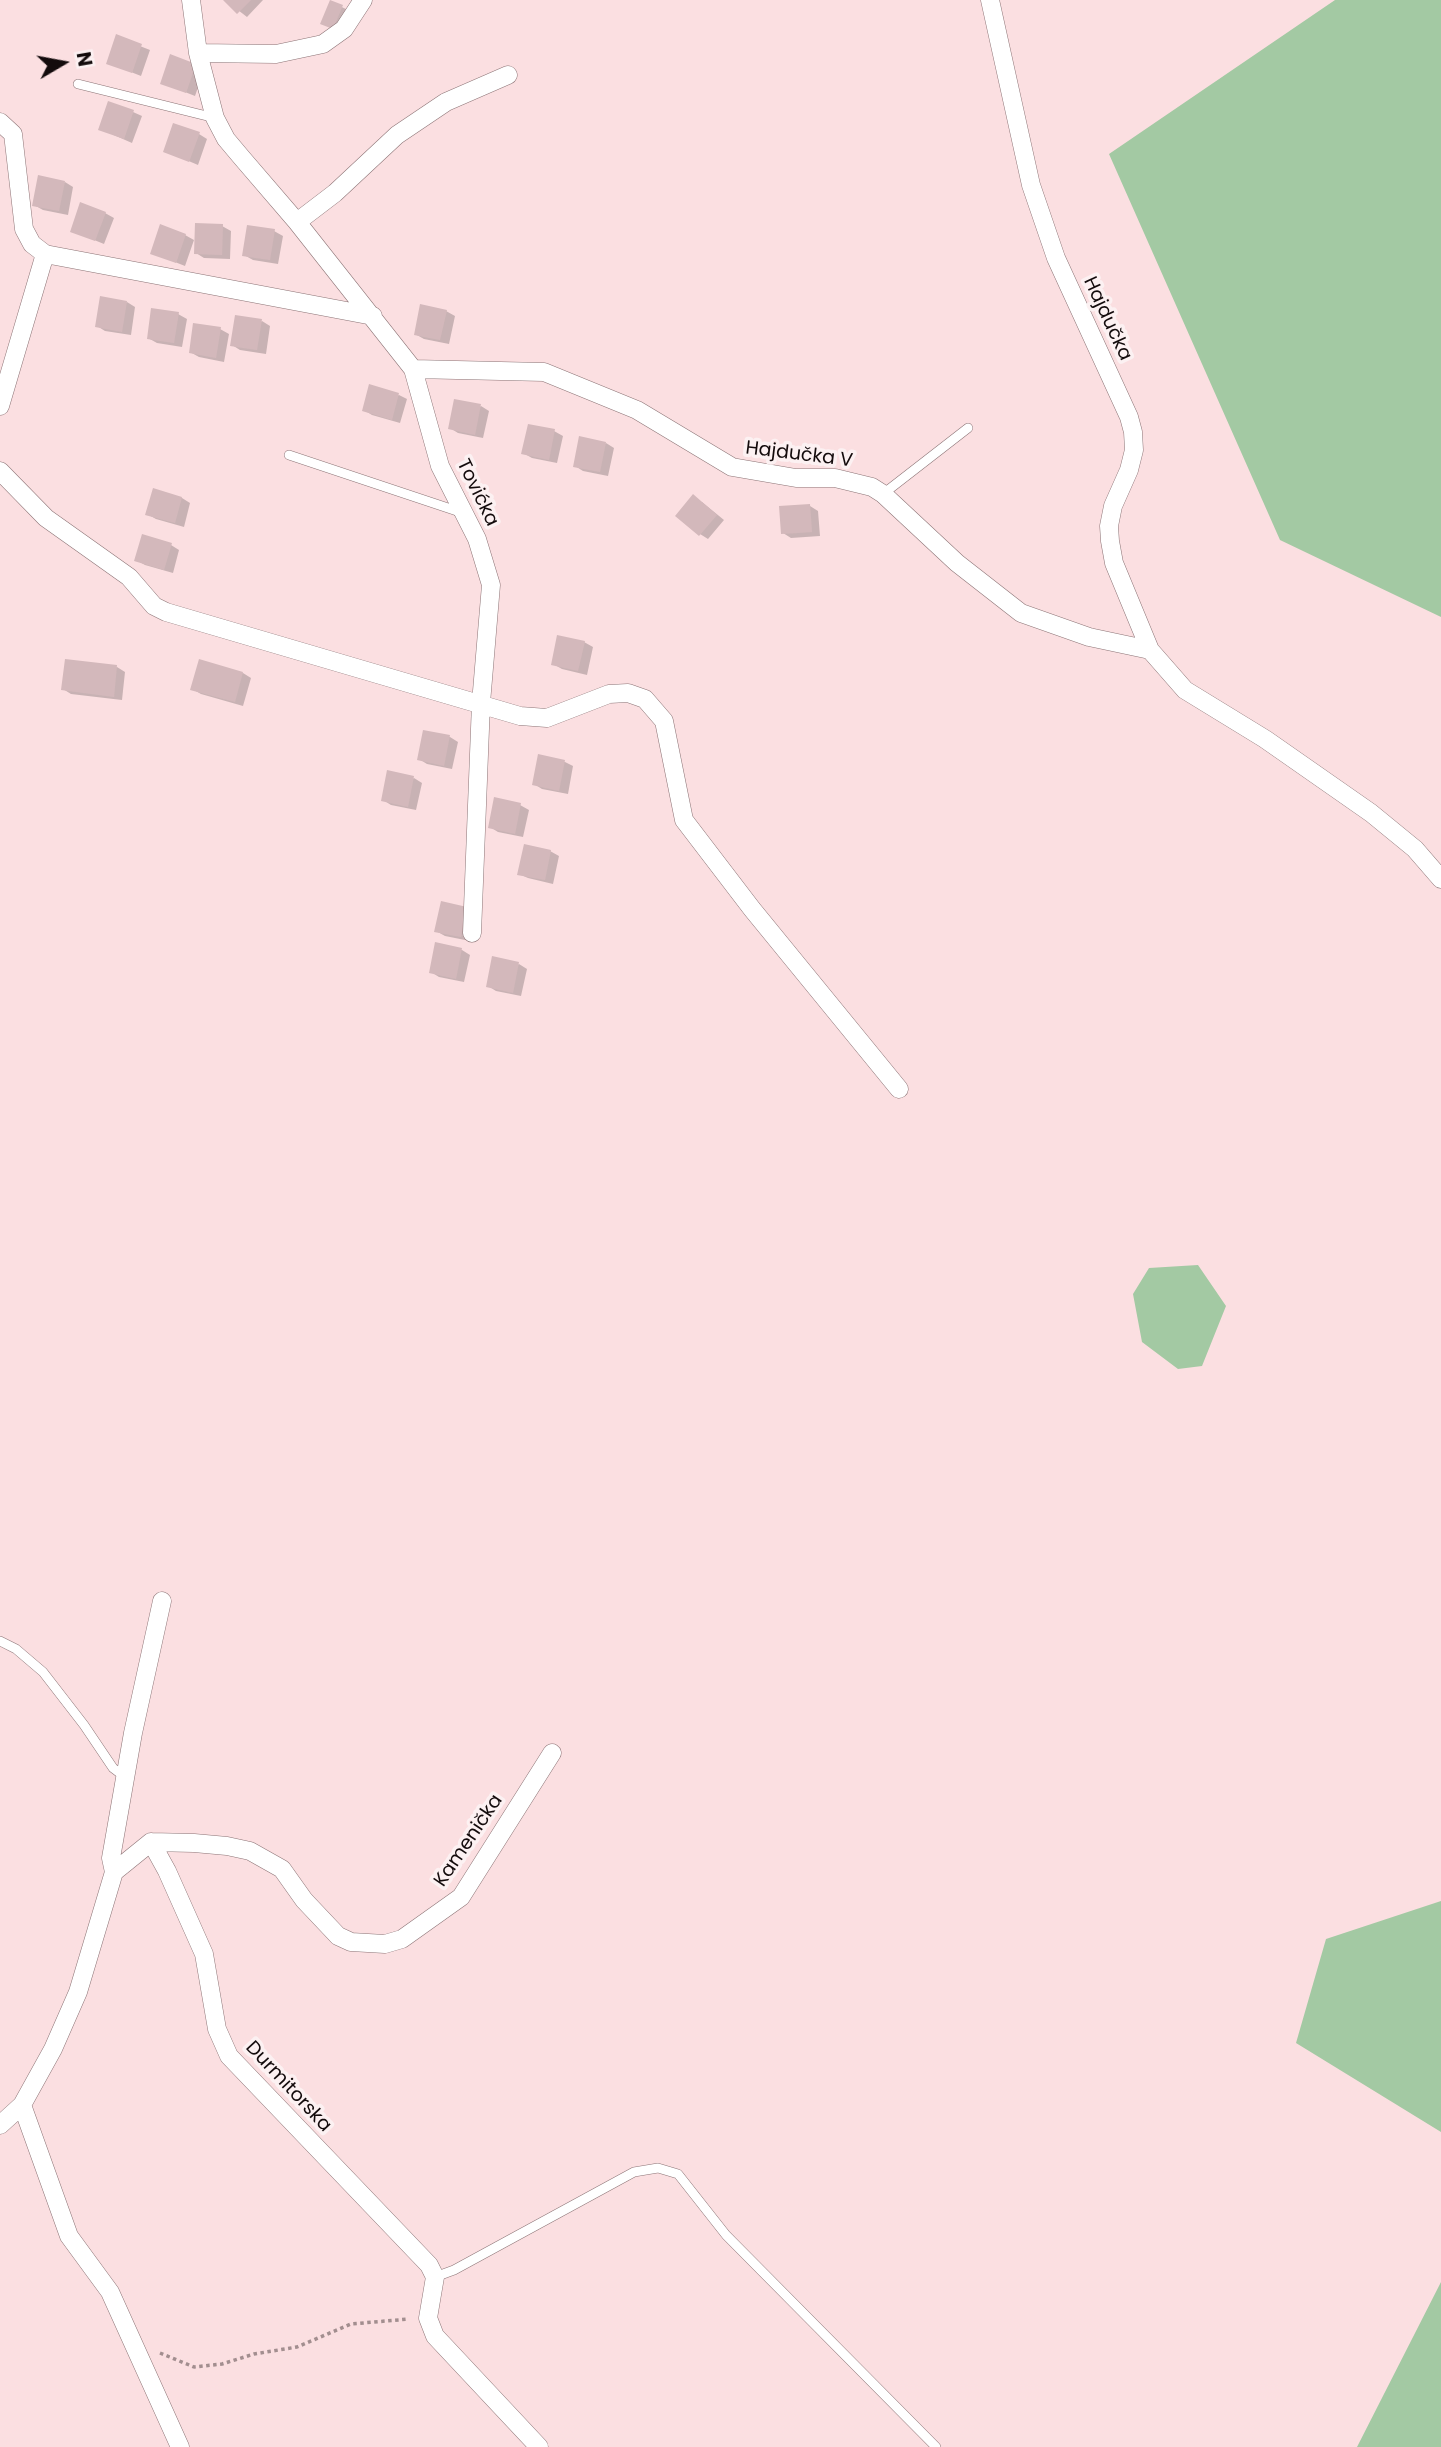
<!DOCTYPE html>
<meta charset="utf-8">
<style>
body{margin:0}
#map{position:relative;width:1441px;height:2447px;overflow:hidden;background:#fbdfe1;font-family:Poppins,sans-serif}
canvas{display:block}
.north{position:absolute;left:28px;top:28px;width:70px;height:70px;-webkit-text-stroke:5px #fcf1f2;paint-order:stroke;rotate:80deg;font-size:19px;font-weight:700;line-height:28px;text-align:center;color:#130b0c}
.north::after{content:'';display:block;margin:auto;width:24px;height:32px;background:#130b0c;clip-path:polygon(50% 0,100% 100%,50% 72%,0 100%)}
</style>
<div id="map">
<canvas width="1441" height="2447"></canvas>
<div class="north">N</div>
</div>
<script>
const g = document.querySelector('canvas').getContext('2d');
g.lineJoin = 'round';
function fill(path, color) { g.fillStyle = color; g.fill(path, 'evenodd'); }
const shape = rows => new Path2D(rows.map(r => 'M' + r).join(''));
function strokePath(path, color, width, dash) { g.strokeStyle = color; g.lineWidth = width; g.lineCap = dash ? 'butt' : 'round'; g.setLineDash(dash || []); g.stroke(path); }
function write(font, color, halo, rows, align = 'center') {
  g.font = font + ' Poppins,sans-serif'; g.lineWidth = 7; g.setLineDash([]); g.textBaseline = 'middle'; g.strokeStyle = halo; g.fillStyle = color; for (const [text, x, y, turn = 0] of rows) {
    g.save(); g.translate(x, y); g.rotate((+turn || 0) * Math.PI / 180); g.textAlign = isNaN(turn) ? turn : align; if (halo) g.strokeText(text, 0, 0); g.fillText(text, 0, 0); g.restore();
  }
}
const green = shape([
 [1335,0,1441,0,1441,617,1280,540,1109,154],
 [1198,1265,1226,1306,1202,1366,1178,1369,1142,1342,1133,1294,1149,1268],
 [1441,1901,1441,2132,1296,2043,1326,1939],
 [1441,2282,1441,2447,1357,2447]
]);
const shadow = shape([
 [225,0,263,0,247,17],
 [331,2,346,9,337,30,326,25],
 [117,37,150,50,141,76,108,63],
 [171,57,204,70,195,96,162,83],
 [133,112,142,116,132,143,100,129],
 [199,134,207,139,198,165,165,151],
 [65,182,73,187,68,215,43,210,34,205],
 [105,213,114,218,104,244,72,231],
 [222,226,231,231,230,259,204,258,196,253],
 [274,231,283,236,278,264,253,260,244,255],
 [185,235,194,240,185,266,152,253],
 [127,302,135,307,131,335,105,331,97,326],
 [446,311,455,316,449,344,424,339,415,334],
 [178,314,187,319,182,347,157,343,148,338],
 [262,321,270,326,266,354,240,350,232,345],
 [220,329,229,334,224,362,199,357,190,352],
 [399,395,407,399,400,423,372,415,364,410],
 [481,406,489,411,483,438,458,433,450,428],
 [554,431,563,436,557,463,532,458,523,453],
 [606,443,614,448,608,476,583,471,575,466],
 [154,490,182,498,190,503,184,527,156,519,147,514],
 [702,502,724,520,708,539,700,534],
 [810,506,818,511,820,536,791,538,783,533],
 [171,545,179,550,173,573,145,565,136,560],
 [584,642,593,647,587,675,562,669,553,664],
 [117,667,125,672,122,700,71,694,63,689],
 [243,673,251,678,243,706,201,694,192,689],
 [424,732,450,737,458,742,452,769,427,764,419,759],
 [540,756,565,762,573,766,568,794,542,789,534,784],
 [414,778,422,783,416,810,391,805,383,800],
 [520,805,529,810,523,837,498,832,490,827],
 [550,851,559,856,553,884,528,878,519,874],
 [467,908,470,941,445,936,436,931],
 [437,944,462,950,470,955,464,982,439,977,431,972],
 [519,964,527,969,521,996,496,991,488,986]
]);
const building = shape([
 [223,0,251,0,237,14],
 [330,0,343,5,333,29,320,24],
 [116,34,142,44,132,73,106,64],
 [170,54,196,64,186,93,160,84],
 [108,101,134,110,124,139,98,130],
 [173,123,200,132,189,162,163,152],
 [38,175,65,181,59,211,32,206],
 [80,202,106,212,95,241,70,232],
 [195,223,223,224,222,255,194,254],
 [160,224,186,234,176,263,150,254],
 [247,225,275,229,270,260,242,256],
 [100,296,127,301,122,332,95,327],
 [420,304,447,310,440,340,414,335],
 [151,308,179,312,174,343,147,339],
 [235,315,262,319,257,350,230,346],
 [193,323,221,327,216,358,189,353],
 [369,384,399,393,392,420,362,411],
 [454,399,481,404,475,435,448,429],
 [528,424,555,429,549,460,521,454],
 [579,436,606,442,600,472,573,467],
 [153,488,182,497,175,523,145,515],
 [693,494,717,515,699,536,675,516],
 [810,504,812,532,781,534,779,506],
 [142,534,172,543,164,570,134,561],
 [557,635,585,641,578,671,551,665],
 [65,659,117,665,114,697,61,690],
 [199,659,243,672,235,702,190,690],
 [423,730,450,735,444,766,417,760],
 [538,754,565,760,559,791,532,785],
 [387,770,414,776,408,807,381,801],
 [494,797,521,803,515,834,488,828],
 [524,844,551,850,545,880,517,875],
 [441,901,467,907,461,937,434,932],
 [435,942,462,948,456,979,429,973],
 [492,956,519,962,513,993,486,987]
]);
const path = shape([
 [160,2353,194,2367,222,2364,254,2354,297,2347,351,2324,409,2319]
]);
const lane = shape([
 [78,84,215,118],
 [289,455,463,513],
 [883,494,968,428],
 [0,1641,16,1649,43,1672,84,1725,113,1768,125,1777],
 [435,2277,454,2270,634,2172,658,2168,678,2174,726,2235,936,2447]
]);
const street = shape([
 [191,0,198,53,215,118,226,139,242,158,297,222,413,369,440,466,477,539,491,585,481,703,472,933],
 [990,0,1031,185,1056,258,1129,417,1133,432,1134,450,1129,470,1113,506,1109,526,1110,541,1114,563,1150,650,1185,690,1265,739,1371,813,1415,849,1441,879],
 [198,53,276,54,323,44,344,29,363,0],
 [0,122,13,134,24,229,32,244,45,254,373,316],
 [297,222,335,193,397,135,446,102,508,75],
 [413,369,544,372,637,410,732,467,796,478,835,478,872,487,883,494,957,563,1021,613,1089,637,1150,650],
 [0,406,45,254],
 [0,471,46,518,129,577,154,606,166,612,520,716,547,718,609,694,628,693,645,699,664,721,684,820,752,909,899,1089],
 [151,1842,167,1871,204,1954,217,2029,229,2056,429,2265,435,2277,428,2318,435,2336,539,2447],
 [151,1842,194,1843,227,1846,250,1851,282,1869,304,1900,338,1936,351,1942,385,1944,402,1939,461,1897,552,1753],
 [114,1872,111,1858,133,1733,162,1601],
 [22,2105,69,2236,110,2292,180,2447],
 [0,2125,22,2105,53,2049,78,1992,114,1872,151,1842]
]);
const streetNames = [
 ["Hajdučka",1107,319,65],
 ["Hajdučka V",799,455,7],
 ["Tovićka",477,493,64],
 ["Kamenička",469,1841,-56],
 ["Durmitorska",288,2087,47]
];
fill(green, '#a3c9a3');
fill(shadow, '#0003');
fill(building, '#d3b8bb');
strokePath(lane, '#8c7476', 10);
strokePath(street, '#8c7476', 19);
strokePath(path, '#a28e8f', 3.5, [3.5, 3.5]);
strokePath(lane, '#fff', 9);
strokePath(street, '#fff', 18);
write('19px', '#130b0c', '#fcf1f2', streetNames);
</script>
